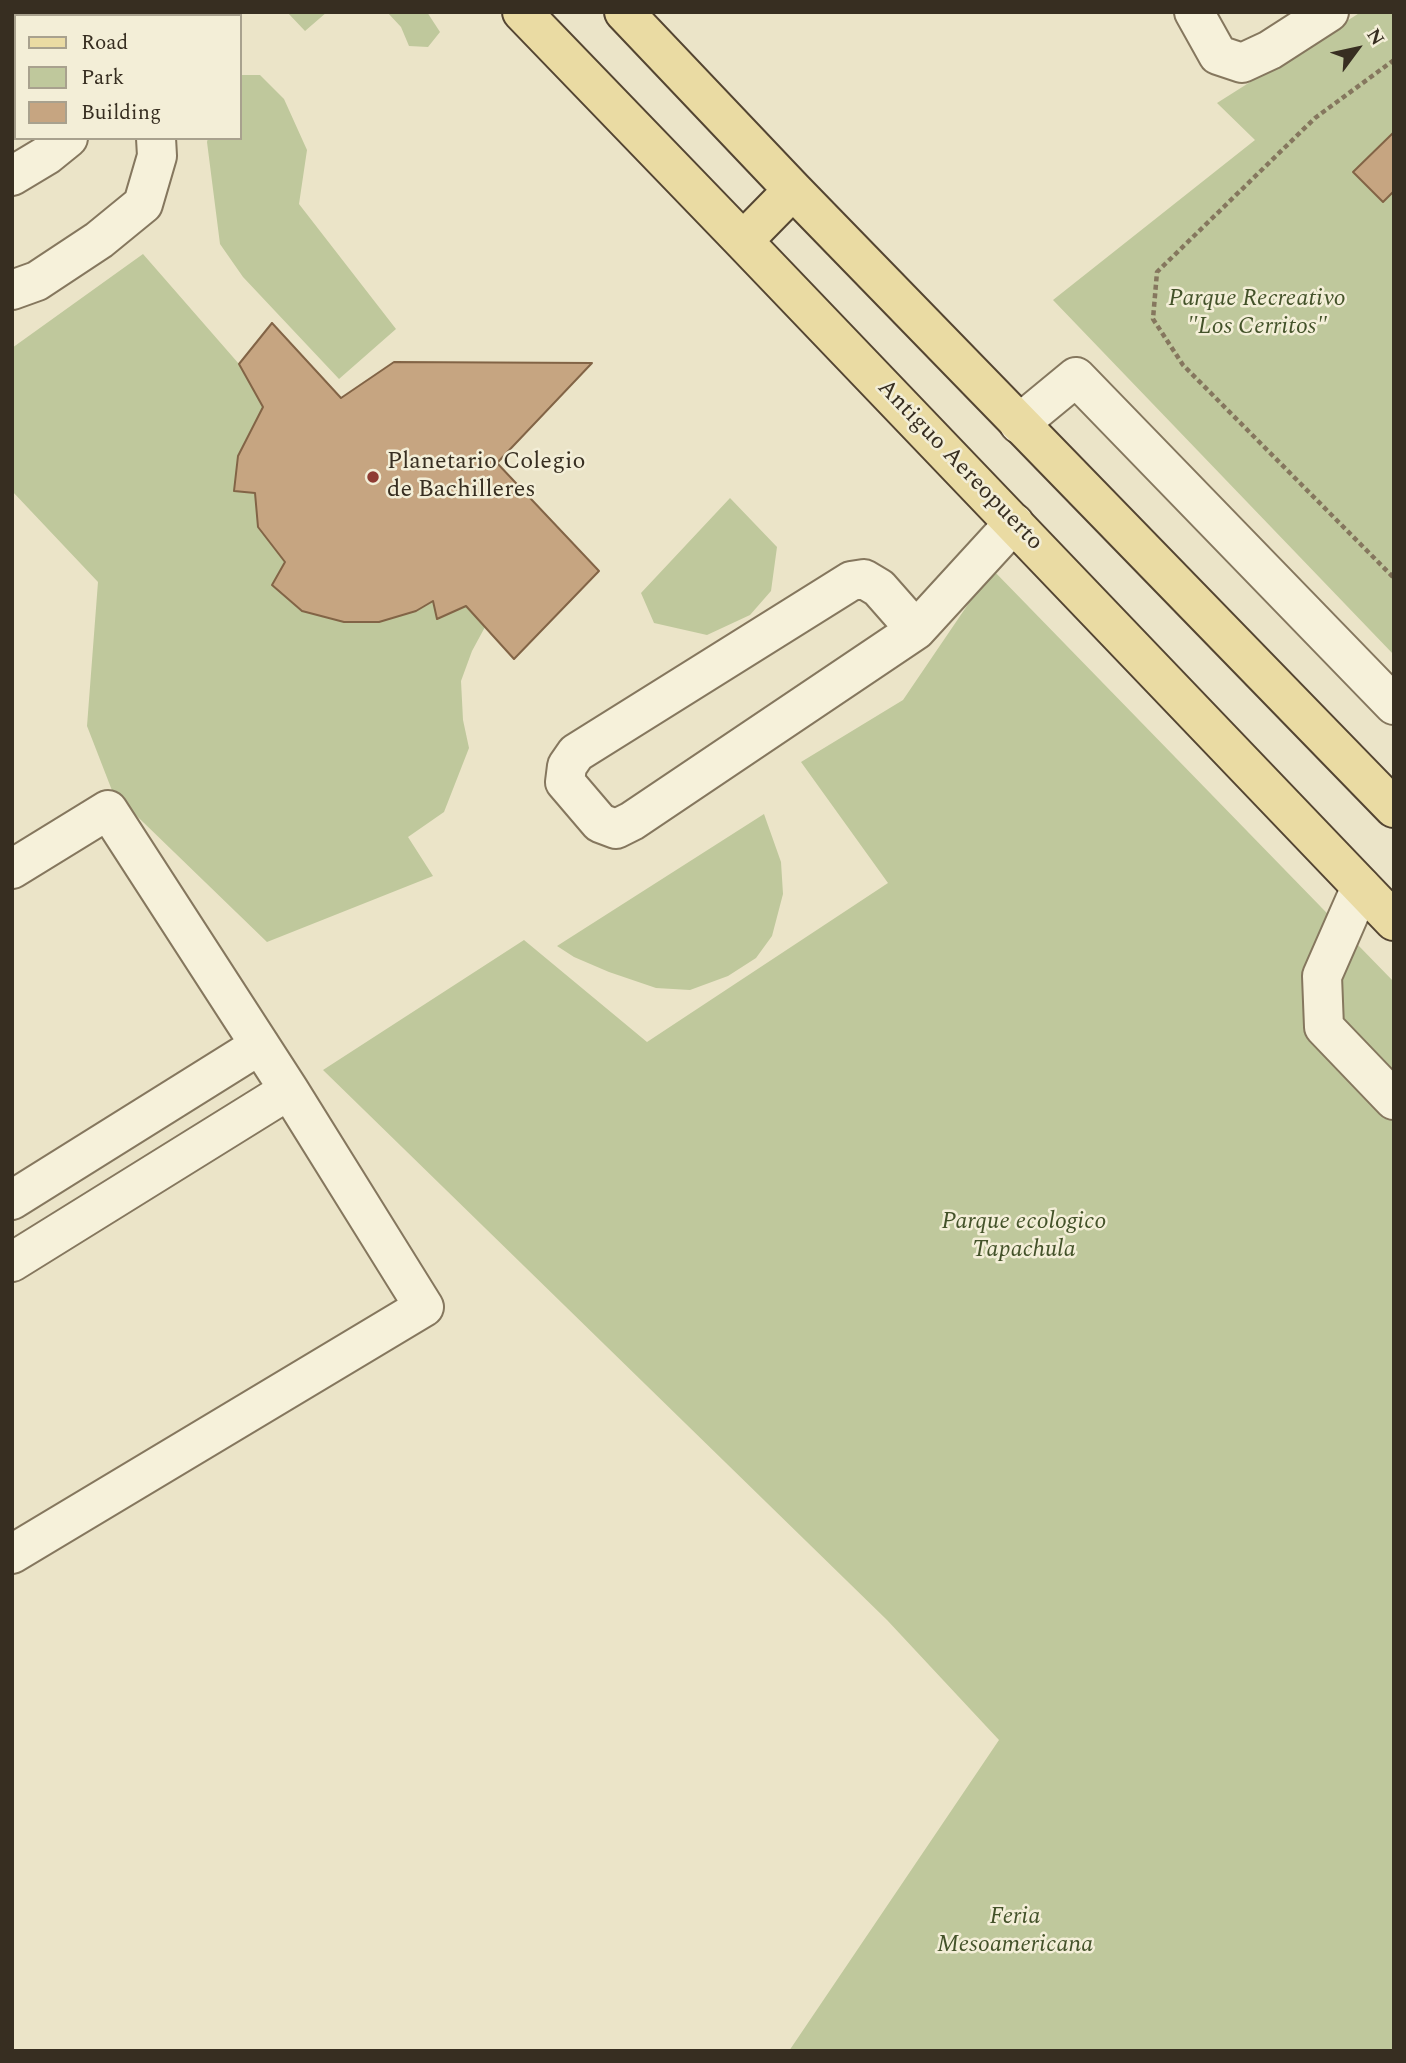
<!DOCTYPE html>
<style>
body{margin:0}
#map{position:relative;width:1406px;height:2063px;overflow:hidden;background:#ebe4c8;font-family:Spectral,serif}
canvas{display:block}
.frame{position:absolute;inset:0;border:14px solid #372e21;pointer-events:none}
.legend{position:absolute;left:14px;top:14px;width:228px;height:126px;box-sizing:border-box;background:#f3eed7;border:2px solid #a8a18e;margin:0;padding:9px 12px;list-style:none;font-size:21px;color:#372e21}
.legend li{display:flex;align-items:center;gap:14px;height:35px}
.legend b{width:35px;border:2px solid #a8a18e}
.north{position:absolute;left:1322px;top:14px;width:70px;height:70px;-webkit-text-stroke:5px #f3eed7;paint-order:stroke;rotate:57deg;font-size:19px;font-weight:700;line-height:28px;text-align:center;color:#372e21}
.north::after{content:'';display:block;margin:auto;width:24px;height:32px;background:#372e21;clip-path:polygon(50% 0,100% 100%,50% 72%,0 100%)}
</style>
<div id="map">
<canvas width="1406" height="2063"></canvas>
<div class="frame"></div>
<ul class="legend">
<li><b style="height:9px;background:#eadba3"></b>Road</li>
<li><b style="height:19px;background:#bfc89c"></b>Park</li>
<li><b style="height:19px;background:#c6a581"></b>Building</li>
</ul>
<div class="north">N</div>
</div>
<script>
const g = document.querySelector('canvas').getContext('2d');
g.lineJoin = 'round';
function fill(path, color) { g.fillStyle = color; g.fill(path, 'evenodd'); }
const shape = rows => new Path2D(rows.map(r => 'M' + r).join(''));
function strokePath(path, color, width, dash) { g.strokeStyle = color; g.lineWidth = width; g.lineCap = dash ? 'butt' : 'round'; g.setLineDash(dash || []); g.stroke(path); }
function write(font, color, halo, rows, align = 'center') {
  g.font = font + ' Spectral,serif'; g.lineWidth = 5; g.setLineDash([]); g.textBaseline = 'middle'; g.strokeStyle = halo; g.fillStyle = color; for (const [text, x, y, turn = 0] of rows) {
    g.save(); g.translate(x, y); g.rotate((+turn || 0) * Math.PI / 180); g.textAlign = isNaN(turn) ? turn : align; if (halo) g.strokeText(text, 0, 0); g.fillText(text, 0, 0); g.restore();
  }
}
const green = shape([
 [12,12,130,12,128,16,16,16,16,93,12,95],
 [287,12,327,12,305,31],
 [387,12,427,12,440,32,428,47,409,46,401,27],
 [1361,12,1394,12,1394,655,1053,300,1255,140,1217,103],
 [240,75,260,75,284,99,307,150,299,204,396,329,339,379,243,277,220,244,207,142,208,138,240,138],
 [143,254,239,364,263,407,238,456,234,491,255,493,258,527,285,562,272,585,302,611,344,622,379,622,416,611,433,601,437,618,466,606,485,627,472,651,461,681,463,720,469,748,444,812,408,837,433,876,267,942,113,793,87,726,98,582,12,491,12,348],
 [730,498,777,547,771,591,750,615,707,635,654,623,641,593],
 [992,569,1394,982,1394,2051,789,2051,999,1740,887,1620,323,1070,524,940,647,1042,888,883,801,762,903,700],
 [764,814,781,862,783,894,772,936,756,958,728,976,690,990,656,988,609,972,574,957,557,946]
]);
const building = shape([
 [1394,132,1394,191,1383,202,1353,172,1394,132],
 [272,323,341,398,394,362,592,363,497,463,599,571,514,659,466,606,437,619,433,601,416,611,379,622,344,622,302,611,272,585,285,562,258,527,255,493,234,491,238,456,263,407,239,364,272,323]
]);
const path = shape([
 [1394,60,1315,118,1157,272,1153,319,1183,365,1394,578]
]);
const minor = shape([
 [1194,12,1218,55,1242,63,1270,50,1329,12],
 [197,16,200,12],
 [12,176,47,155,68,138],
 [12,290,37,281,99,240,143,204,157,156,156,138],
 [1019,424,1076,377,1394,705],
 [916,630,879,588,864,579,851,581,576,753,567,766,565,782,600,823,616,829,632,821,916,630,1014,523],
 [12,869,108,810,289,1090,424,1307,12,1554],
 [1361,887,1322,976,1324,1027,1394,1100],
 [12,1200,260,1045],
 [12,1262,289,1090]
]);
const major = shape([
 [522,12,743,241,1394,921],
 [624,12,793,190,1394,808],
 [743,241,793,190]
]);
const markers = [
 [373,477,7,"#8f3c33"]
];
const parkNames = [
 ["Parque Recreativo",1257,300],
 ["\"Los Cerritos\"",1257,328],
 ["Parque ecologico",1024,1223],
 ["Tapachula",1024,1251],
 ["Feria",1015,1918],
 ["Mesoamericana",1015,1946]
];
const poiNames = [
 ["Planetario Colegio",387,463],
 ["de Bachilleres",387,491]
];
const streetNames = [
 ["Antiguo Aereopuerto",959,466,46]
];
fill(green, '#bfc89c');
fill(building, '#c6a581');
strokePath(building, '#826446', 2);
strokePath(minor, '#85775e', 42);
strokePath(major, '#544532', 42);
strokePath(path, '#85775e', 4.5, [5, 3.5]);
strokePath(minor, '#f6f1da', 38);
strokePath(major, '#eadba3', 38);
for (const [x, y, r, color] of markers) { const dot = new Path2D(); dot.arc(x, y, r, 0, 2 * Math.PI); g.fillStyle = color; g.fill(dot); strokePath(dot, '#f3eed7', 2.5); }
write('italic 24px', '#435229', '#f3eed7', parkNames);
write('24px', '#372e21', '#f3eed7', poiNames, 'left');
write('24px', '#372e21', '#f3eed7', streetNames);
</script>
